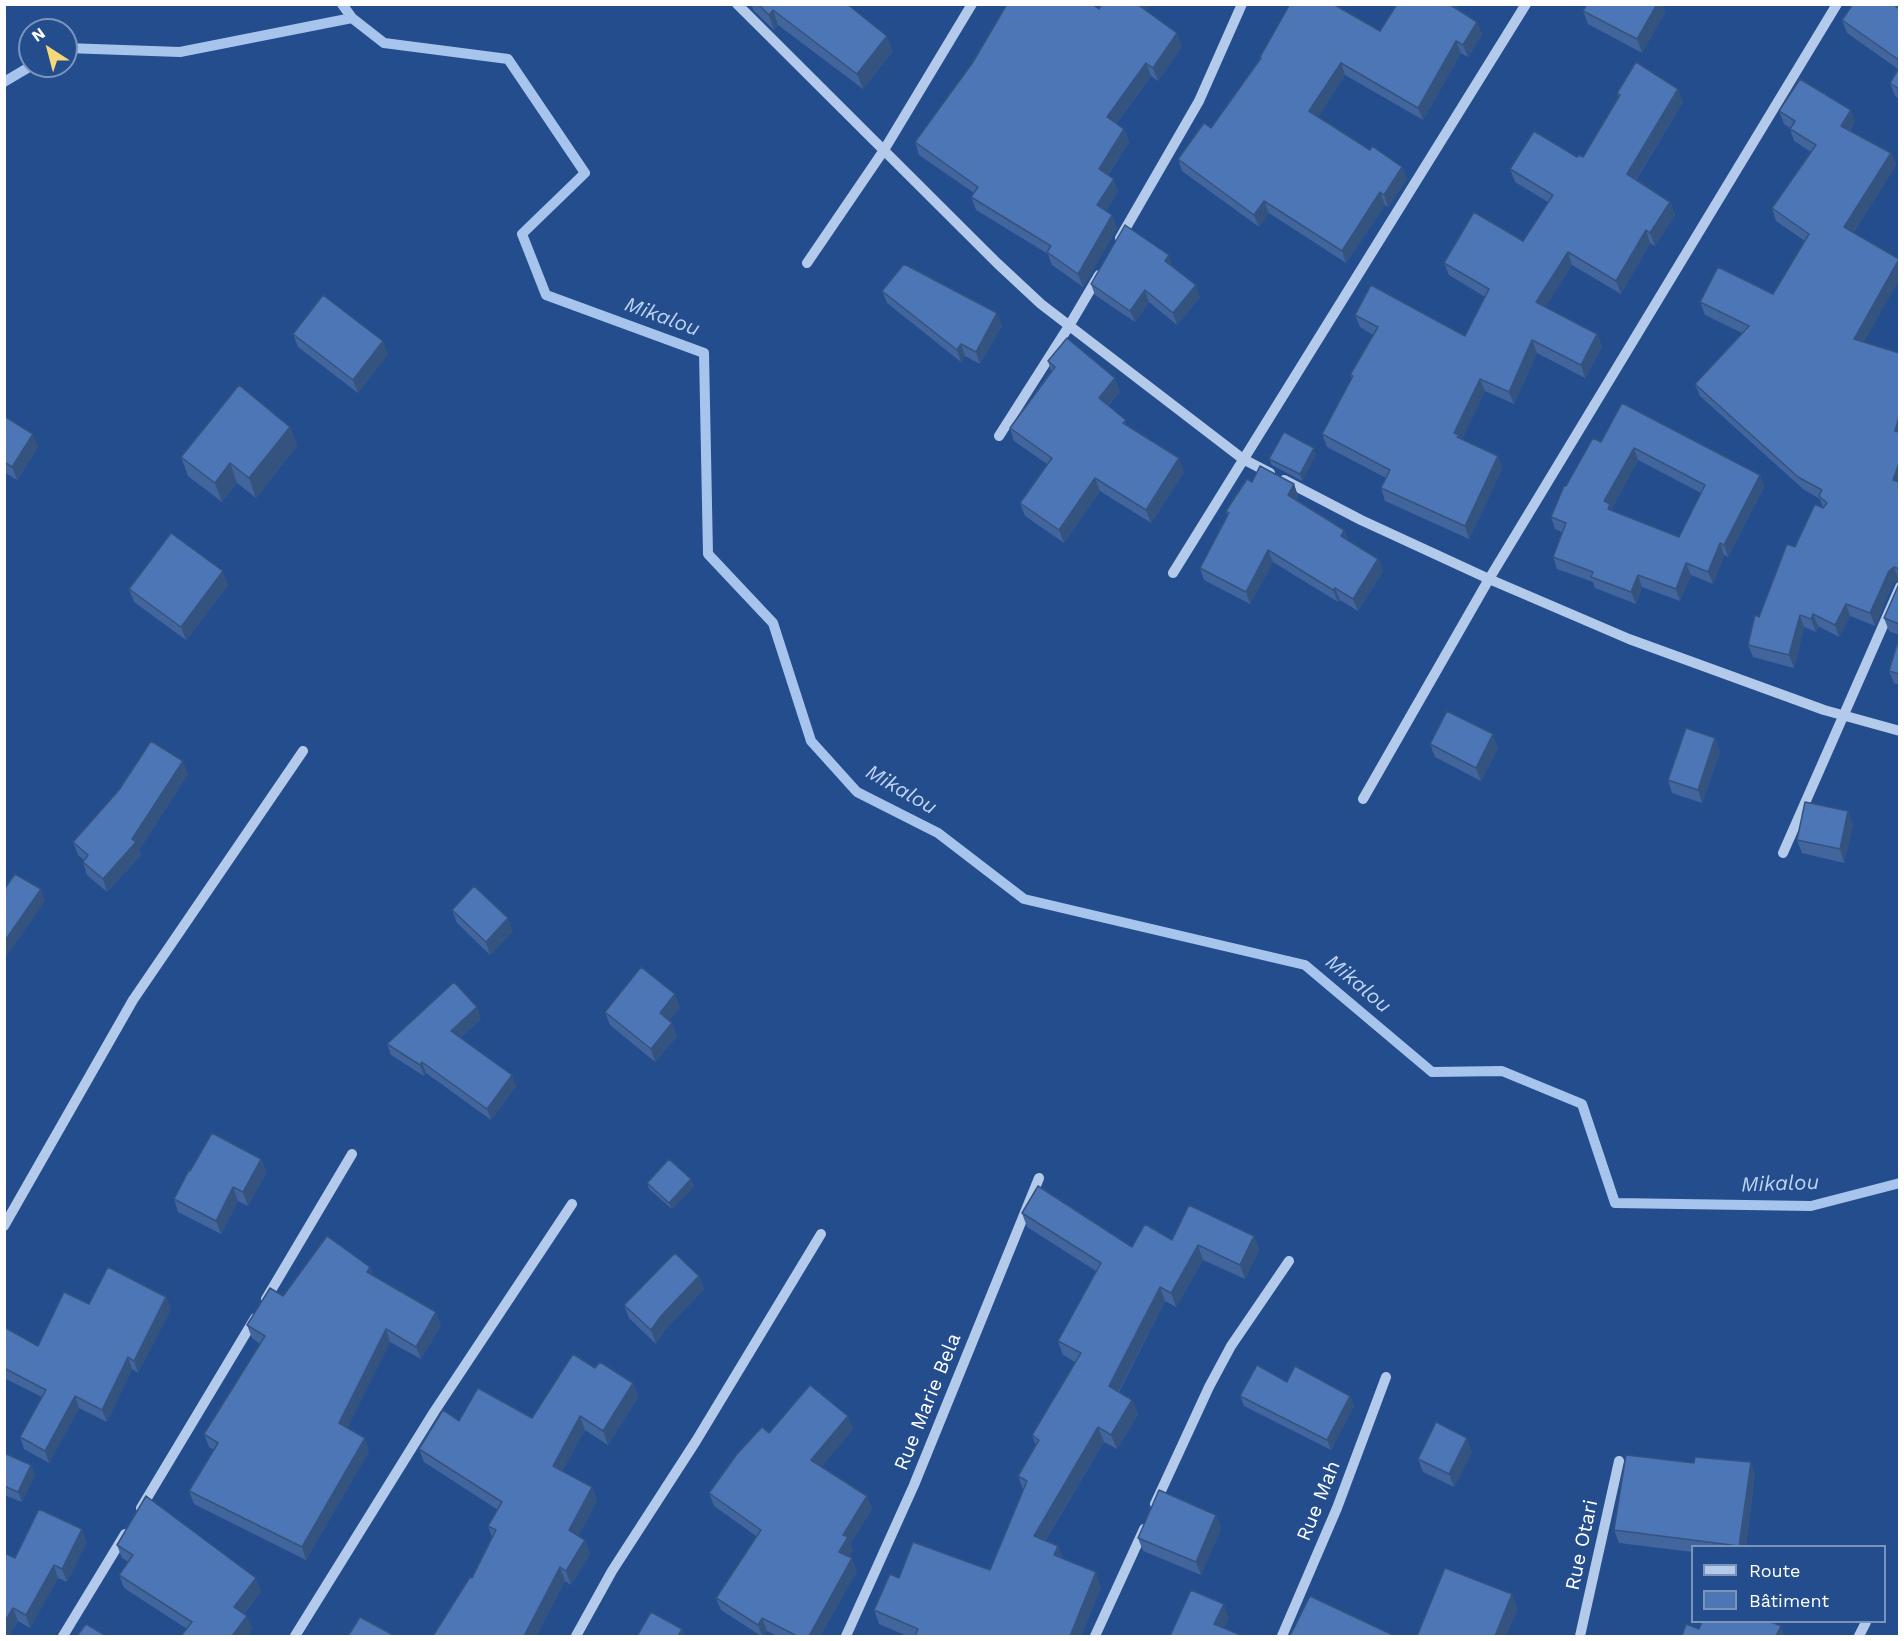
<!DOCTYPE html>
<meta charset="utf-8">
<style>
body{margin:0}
#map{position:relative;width:1904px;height:1641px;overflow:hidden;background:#244d8e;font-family:"Work Sans",sans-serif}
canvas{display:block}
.frame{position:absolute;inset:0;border:6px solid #fff;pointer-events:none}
.legend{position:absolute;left:1691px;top:1545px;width:195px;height:78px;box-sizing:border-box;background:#244d8e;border:2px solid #7c94bb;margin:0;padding:8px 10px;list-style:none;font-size:18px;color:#fff}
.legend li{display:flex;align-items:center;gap:12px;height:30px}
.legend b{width:30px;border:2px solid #7c94bb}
.north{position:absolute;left:18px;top:18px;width:60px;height:60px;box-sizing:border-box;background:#244d8e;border:2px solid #7c94bb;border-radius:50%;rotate:324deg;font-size:16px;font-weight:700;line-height:24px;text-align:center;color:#fff}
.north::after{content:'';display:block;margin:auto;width:21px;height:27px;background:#f6d776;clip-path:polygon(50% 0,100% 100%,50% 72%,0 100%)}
</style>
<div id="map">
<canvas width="1904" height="1641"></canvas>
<div class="frame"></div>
<ul class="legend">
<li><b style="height:8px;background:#b3caeb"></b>Route</li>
<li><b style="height:16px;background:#4c76b5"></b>Bâtiment</li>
</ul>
<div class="north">N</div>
</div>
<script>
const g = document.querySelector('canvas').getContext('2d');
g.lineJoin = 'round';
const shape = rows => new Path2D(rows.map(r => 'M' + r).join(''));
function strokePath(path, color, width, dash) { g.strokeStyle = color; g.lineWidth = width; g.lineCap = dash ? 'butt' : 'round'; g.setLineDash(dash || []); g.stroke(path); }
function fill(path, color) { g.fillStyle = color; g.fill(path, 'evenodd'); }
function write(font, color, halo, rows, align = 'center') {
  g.font = font + ' "Work Sans",sans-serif'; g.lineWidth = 6; g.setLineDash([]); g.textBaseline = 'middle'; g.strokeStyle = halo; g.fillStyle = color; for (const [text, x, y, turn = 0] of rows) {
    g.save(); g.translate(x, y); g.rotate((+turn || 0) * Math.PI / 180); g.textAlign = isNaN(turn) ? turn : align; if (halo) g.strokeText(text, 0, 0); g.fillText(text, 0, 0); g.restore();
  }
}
const stream = shape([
 [342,4,352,18,384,43,508,59,585,173,522,234,546,295,704,353,708,554,773,623,811,741,857,792,938,833,1024,899,1305,965,1432,1072,1502,1071,1582,1104,1615,1203,1811,1206,1900,1183],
 [66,48,180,52,352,18],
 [4,82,31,66]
]);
const minor = shape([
 [737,4,997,263,1041,304,1243,459,1270,473],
 [1120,238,1199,101,1242,4],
 [807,263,884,150,972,4],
 [999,436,1069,326,1099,275],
 [1284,480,1361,520,1489,579,1629,639,1824,710,1900,731],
 [1173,573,1526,4],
 [1363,799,1489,579,1837,4],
 [1783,853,1900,587],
 [4,1226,133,1000,303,751],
 [266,1299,352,1154],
 [1155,1504,1209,1387,1231,1346,1289,1261],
 [141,1508,255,1318],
 [63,1636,125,1534],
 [295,1636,434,1412,572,1204],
 [576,1636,612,1571,696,1441,821,1234],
 [846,1636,914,1485,1039,1178],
 [1095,1636,1144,1529],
 [1282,1636,1337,1508,1386,1377],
 [1580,1636,1619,1461],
 [1859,1636,1866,1622]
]);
const wall = shape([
 [752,4,847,4,893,51,863,89,778,25,774,30,753,10],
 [1397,4,1459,4,1456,9,1482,34,1468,57,1461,53,1423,120,1345,75,1318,117,1370,150,1402,167,1407,179,1388,207,1385,205,1346,263,1269,213,1259,227,1182,171,1178,159,1211,128,1260,59,1260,57,1380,31],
 [1587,4,1663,4,1665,12,1642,53,1588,24,1583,11],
 [1099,9,1145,11,1182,46,1158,81,1151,76,1116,124,1124,129,1129,142,1108,175,1118,191,1106,211,1117,228,1083,287,1052,265,1048,254,976,210,971,197,974,193,919,155,915,142,973,62],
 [1899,9,1899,99,1895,96,1890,83,1898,69,1847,33,1842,20],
 [1678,89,1683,102,1636,180,1670,202,1675,215,1655,246,1650,243,1621,294,1572,265,1545,307,1597,334,1602,347,1585,378,1537,353,1514,404,1485,391,1462,439,1498,456,1502,469,1469,539,1385,501,1381,488,1386,478,1327,447,1322,434,1352,379,1350,375,1373,335,1360,327,1355,315,1465,336,1485,297,1449,275,1444,263,1523,241,1548,202,1515,182,1510,169,1583,157,1618,97,1617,93],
 [1779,111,1855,122,1850,131,1891,153,1896,165,1854,232,1864,342,1899,353,1899,580,1893,583,1875,626,1850,616,1839,637,1818,626,1816,632,1804,627,1794,668,1753,657,1748,645,1759,617,1795,547,1823,508,1820,499,1803,489,1700,396,1695,384,1742,333,1705,315,1700,302,1773,294,1805,241,1776,221,1772,208,1811,152,1794,141,1790,129,1790,128,1784,124],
 [1173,266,1200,297,1177,325,1149,302,1135,322,1095,295,1091,284],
 [882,291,1002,325,980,364,965,356,961,362,887,303],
 [293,334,388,354,358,393,298,347],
 [1048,361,1120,391,1108,406,1128,426,1184,472,1151,523,1100,491,1064,543,1025,516,1020,503,1047,464,1014,441,1010,428,1051,371],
 [1622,403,1760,475,1764,487,1728,557,1724,555,1713,584,1691,575,1680,601,1642,587,1636,604,1595,588,1593,582,1557,569,1553,557,1562,532,1555,529,1551,517,1566,486,1601,442],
 [1638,460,1701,493,1679,537,1613,511,1612,508],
 [4,416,38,447,17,480,4,472],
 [290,427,297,446,256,498,237,483,222,502,188,476,181,457],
 [1316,454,1302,481,1272,465,1269,459],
 [1252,482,1294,484,1298,496,1296,500,1344,530,1348,540,1378,559,1383,571,1358,611,1340,600,1338,602,1273,562,1250,604,1204,580,1200,568,1228,516,1226,511],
 [1899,584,1899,635,1889,631,1884,618],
 [228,585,186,640,134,602,129,589],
 [1899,638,1899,685,1894,683,1889,671],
 [1715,738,1720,752,1702,803,1672,793,1668,780],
 [1430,744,1498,748,1481,781,1435,757],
 [188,774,139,850,141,855,107,892,87,875,83,862,84,860,78,855,73,842],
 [1853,824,1844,863,1802,853,1797,840],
 [452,910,513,931,490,955,457,923],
 [680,1007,669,1021,677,1036,655,1062,610,1025,605,1012],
 [481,1019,460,1038,516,1086,491,1120,426,1073,424,1076,391,1055,387,1044],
 [261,1159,266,1173,248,1206,238,1201,221,1234,178,1212,174,1199,190,1171],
 [691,1179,694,1186,672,1209,649,1189,647,1183],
 [1022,1213,1132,1247,1172,1240,1254,1236,1259,1250,1245,1279,1203,1260,1176,1307,1165,1301,1119,1392,1132,1400,1138,1414,1117,1449,1104,1442,1045,1541,1058,1546,1063,1559,1101,1587,1081,1636,907,1636,879,1624,874,1610,899,1578,990,1570,1023,1490,1018,1476,1036,1446,1032,1435,1075,1362,1063,1355,1058,1341,1096,1271,1027,1227],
 [370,1267,373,1275,441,1325,421,1359,390,1342,347,1428,369,1451,306,1560,194,1504,189,1491,214,1450,209,1447,204,1434,260,1344,252,1338,247,1325,283,1296],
 [699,1276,704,1289,665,1330,656,1344,629,1318,624,1305],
 [166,1297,171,1309,138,1373,132,1369,107,1422,79,1408,49,1463,24,1449,20,1437,42,1397,4,1378,4,1327,38,1346,89,1304],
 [595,1368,633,1383,638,1397,608,1445,585,1430,562,1471,592,1487,597,1501,578,1536,585,1540,590,1554,571,1585,565,1581,536,1636,433,1636,472,1578,492,1537,488,1526,498,1510,424,1462,419,1449,459,1421,532,1418],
 [1287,1382,1350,1396,1354,1406,1331,1450,1244,1406,1240,1396],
 [853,1429,821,1467,867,1496,872,1509,850,1544,853,1550,849,1556,857,1571,820,1636,777,1636,767,1631,764,1636,761,1636,721,1610,716,1598,756,1536,714,1506,709,1493,769,1433],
 [1472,1451,1454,1487,1423,1472,1418,1459],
 [4,1453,31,1465,35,1475,22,1502,4,1495],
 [1694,1463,1755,1475,1746,1546,1692,1546,1692,1552,1619,1543,1614,1530],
 [1216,1515,1221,1528,1201,1575,1143,1551,1138,1538],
 [82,1529,86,1543,67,1582,58,1578,30,1628,18,1621,9,1636,4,1636,15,1558],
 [117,1545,261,1591,244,1614,252,1629,247,1636,181,1636,187,1629,124,1588,119,1575,128,1562,122,1558]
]);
const shadedWall = shape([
 [1137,4,1150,4,1141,18],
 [1448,4,1459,4,1453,16],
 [1657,4,1663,4,1665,12,1642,53,1637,39],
 [773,10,778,25,774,30,769,15],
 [1477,22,1482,34,1468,57,1463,45],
 [1177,33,1182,46,1158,81,1153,68],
 [887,36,893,51,863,89,857,74],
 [1456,41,1461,53,1423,120,1418,108],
 [1146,63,1151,76,1111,130,1107,117],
 [1341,63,1345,75,1314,124,1309,111],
 [1678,89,1683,102,1631,187,1627,174],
 [1851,110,1855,122,1845,139,1841,126],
 [1124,129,1129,142,1103,182,1099,169],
 [1891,153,1896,165,1849,240,1844,227],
 [1402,167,1407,179,1388,207,1384,195],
 [1114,179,1118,191,1102,218,1097,205],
 [1380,192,1385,205,1346,263,1342,251],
 [1264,201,1269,213,1259,227,1254,215],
 [1670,202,1675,215,1655,246,1650,233],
 [1112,215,1117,228,1083,287,1078,274],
 [1646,230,1650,243,1621,294,1616,281],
 [1568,252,1572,265,1541,315,1536,302],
 [1169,255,1173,266,1169,272,1165,261],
 [1899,260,1899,280,1859,351,1854,339],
 [1196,285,1200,297,1177,325,1173,313],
 [1145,290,1149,302,1135,322,1130,311],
 [997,313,1002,325,980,364,976,352],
 [1597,334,1602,347,1585,378,1581,365],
 [1532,340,1537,353,1514,404,1509,392],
 [383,341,388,354,358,393,353,380],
 [961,344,965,356,961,362,957,350],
 [1115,378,1120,391,1103,411,1099,398],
 [1480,379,1485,391,1461,441,1454,433],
 [1899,417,1899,443,1895,431],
 [290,427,297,446,256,498,249,478],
 [33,434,38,447,17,480,12,467],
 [1314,448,1316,454,1302,481,1300,474],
 [1634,448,1638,460,1612,508,1614,515,1612,521,1604,501],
 [1498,456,1502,469,1469,539,1465,526],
 [1179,458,1184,472,1151,523,1146,510],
 [230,463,237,483,222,502,215,483],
 [1899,463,1899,488,1893,480],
 [1760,475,1764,487,1728,557,1724,545],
 [1095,478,1100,491,1064,543,1059,530],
 [1294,484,1298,496,1292,507,1288,495],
 [1344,530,1349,542,1341,536],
 [1720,543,1724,555,1713,584,1708,572],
 [1268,550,1273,562,1250,604,1246,592],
 [1378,559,1383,571,1358,611,1353,599],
 [1686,563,1691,575,1680,601,1676,589],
 [1894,567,1899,580,1893,583,1875,626,1870,613,1889,571],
 [223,571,228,585,186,640,181,627],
 [1638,575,1642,587,1636,604,1631,592],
 [1335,588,1340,600,1338,602,1333,590],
 [1846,604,1850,616,1839,637,1835,625],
 [1813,614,1818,626,1816,632,1811,619],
 [1800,615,1804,627,1794,668,1789,655],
 [1493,734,1498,748,1481,781,1476,768],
 [1715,738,1720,752,1702,803,1698,790],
 [183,761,188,774,139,850,141,855,107,892,103,879,132,839],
 [1848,811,1853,824,1844,863,1840,849],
 [41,889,45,901,4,960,4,942],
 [508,918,513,931,490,955,486,942],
 [675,994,680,1007,665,1026,660,1013],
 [477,1007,481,1019,455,1042,451,1031],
 [672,1023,677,1036,655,1062,651,1049],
 [422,1062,426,1073,424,1076,420,1065],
 [512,1075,516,1086,491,1120,487,1109],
 [261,1159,266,1173,248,1206,243,1192],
 [691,1179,694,1186,672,1209,669,1203],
 [233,1187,238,1201,221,1234,216,1221],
 [1254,1236,1259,1250,1245,1279,1240,1265],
 [1198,1245,1203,1260,1176,1307,1171,1293],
 [370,1267,375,1280,367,1272],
 [699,1276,704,1289,665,1330,656,1344,651,1330,661,1316],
 [1160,1287,1165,1301,1114,1400,1109,1386],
 [166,1297,171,1309,138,1373,134,1361],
 [436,1312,441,1325,421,1359,416,1347],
 [386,1329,390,1342,343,1436,339,1423],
 [128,1357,132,1369,107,1422,102,1410],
 [633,1383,638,1397,608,1445,603,1431],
 [75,1396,79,1408,49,1463,45,1451],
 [1350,1396,1354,1406,1331,1450,1327,1440],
 [1132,1400,1138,1414,1117,1449,1111,1435],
 [580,1416,585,1430,558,1479,553,1466],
 [848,1416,853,1429,816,1473,811,1460],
 [1098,1427,1104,1442,1039,1550,1034,1536],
 [365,1438,369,1451,306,1560,302,1547],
 [1467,1438,1472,1451,1454,1487,1449,1474],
 [1751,1462,1755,1475,1746,1546,1740,1546],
 [31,1465,35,1475,22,1502,18,1492],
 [592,1487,597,1501,574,1544,569,1530],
 [867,1496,872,1509,850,1544,853,1550,844,1565,839,1552,843,1535],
 [1216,1515,1221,1528,1201,1575,1196,1562],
 [82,1529,86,1543,67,1582,62,1569],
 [585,1540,590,1554,571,1585,566,1571],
 [1058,1546,1063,1560,1054,1555],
 [852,1558,857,1571,820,1636,809,1636],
 [54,1565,58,1578,30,1628,26,1615],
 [560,1567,565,1581,536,1636,524,1636],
 [1096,1572,1101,1587,1081,1636,1070,1636],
 [256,1578,261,1591,239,1620,234,1607],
 [1512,1594,1518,1609,1506,1636,1495,1636],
 [1224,1604,1229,1619,1220,1636,1214,1624],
 [13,1608,18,1621,9,1636,4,1636,4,1623],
 [247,1616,252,1629,247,1636,232,1636],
 [762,1618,767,1631,764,1636,762,1636,758,1625],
 [1781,1626,1785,1636,1776,1636],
 [682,1629,685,1636,678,1636]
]);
const building = shape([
 [758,4,847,4,887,36,857,74,773,10,769,15,758,4],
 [1007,4,1092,4,1099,9,1102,4,1137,4,1177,33,1153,68,1146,63,1107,117,1124,129,1099,169,1114,179,1097,205,1112,215,1078,274,1047,252,1051,246,971,197,978,187,915,142,973,62,1007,4],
 [1290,4,1333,4,1380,31,1397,4,1449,4,1477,22,1463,45,1456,41,1418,108,1341,63,1309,111,1370,150,1372,146,1402,167,1384,195,1380,192,1342,251,1264,201,1254,215,1178,159,1204,123,1211,128,1261,58,1260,57,1290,4],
 [1587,4,1657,4,1637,39,1583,11,1587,4],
 [1853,4,1893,4,1899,9,1899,60,1842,20,1853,4],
 [1636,62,1678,89,1627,174,1670,202,1650,233,1646,230,1616,281,1568,252,1536,302,1597,334,1581,365,1532,340,1509,392,1480,379,1454,433,1459,435,1457,437,1498,456,1465,526,1381,488,1390,470,1322,434,1353,376,1350,375,1378,327,1355,315,1371,285,1465,336,1489,289,1444,263,1474,212,1523,241,1553,195,1510,169,1534,131,1577,157,1579,155,1583,157,1620,95,1617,93,1636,62],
 [1899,68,1899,89,1890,83,1899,68],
 [1800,79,1851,110,1841,126,1891,153,1844,227,1899,259,1854,339,1899,353,1899,417,1895,431,1899,432,1899,463,1893,480,1899,482,1899,569,1894,567,1889,571,1870,613,1846,604,1835,625,1813,614,1811,619,1800,615,1789,655,1748,645,1755,615,1759,617,1787,544,1795,547,1815,504,1823,508,1827,503,1819,496,1822,490,1798,477,1695,384,1749,326,1700,302,1718,267,1773,294,1809,234,1772,208,1816,145,1790,129,1795,121,1779,111,1800,79],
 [1125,225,1169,255,1165,261,1196,285,1173,313,1145,290,1130,311,1091,284,1125,225],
 [904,264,997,313,976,352,961,344,957,350,882,291,904,264],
 [323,295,383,341,353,380,293,334,323,295],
 [1067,338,1115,378,1099,398,1126,420,1123,423,1179,458,1146,510,1095,478,1059,530,1020,503,1052,458,1010,428,1055,367,1048,361,1067,338],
 [239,385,290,427,249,478,230,463,215,483,181,457,239,385],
 [1622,403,1760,475,1724,545,1720,543,1708,572,1686,563,1676,589,1638,575,1631,592,1591,577,1593,572,1553,557,1566,523,1551,517,1564,486,1566,486,1593,438,1601,442,1622,403],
 [1634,448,1705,485,1679,537,1608,509,1610,504,1604,501,1634,448],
 [4,416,33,434,12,467,4,462,4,416],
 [1284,432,1314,448,1300,474,1269,459,1284,432],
 [1260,466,1294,484,1288,495,1344,530,1341,536,1378,559,1353,599,1335,588,1333,590,1268,550,1246,592,1200,568,1229,513,1226,511,1247,479,1252,482,1260,466],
 [171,533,223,571,181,627,129,589,171,533],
 [1899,584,1899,624,1884,618,1899,584],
 [1899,638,1899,674,1889,671,1899,638],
 [1447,711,1493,734,1476,768,1430,744,1447,711],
 [1686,728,1715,738,1698,790,1668,780,1686,728],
 [151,741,183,761,132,839,136,842,103,879,83,862,88,855,73,842,119,790,151,741],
 [1805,802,1848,811,1840,849,1797,840,1805,802],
 [15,874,41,889,4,942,4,890,15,874],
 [474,886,508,918,486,942,452,910,474,886],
 [641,967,675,994,660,1013,672,1023,651,1049,605,1012,641,967],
 [454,982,477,1007,451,1031,512,1075,487,1109,422,1062,420,1065,387,1044,454,982],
 [212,1133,261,1159,243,1192,233,1187,216,1221,174,1199,189,1170,190,1171,212,1133],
 [669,1159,691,1179,669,1203,647,1183,669,1159],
 [1038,1186,1132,1247,1145,1224,1172,1240,1189,1205,1254,1236,1240,1265,1198,1245,1171,1293,1160,1287,1109,1386,1132,1400,1111,1435,1098,1427,1034,1536,1058,1546,1054,1555,1096,1572,1070,1636,915,1636,918,1629,874,1610,890,1574,899,1578,913,1542,990,1570,1027,1481,1018,1476,1039,1440,1032,1435,1081,1353,1058,1341,1101,1263,1022,1213,1038,1186],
 [327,1236,370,1267,367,1272,436,1312,416,1347,386,1329,339,1423,365,1438,302,1547,189,1491,218,1443,204,1434,265,1336,247,1325,270,1288,283,1296,327,1236],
 [675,1253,699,1276,661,1316,651,1330,624,1305,675,1253],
 [108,1267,166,1297,134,1361,128,1357,102,1410,75,1396,45,1451,20,1437,46,1390,4,1368,4,1327,38,1346,64,1292,89,1304,108,1267],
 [573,1354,595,1368,600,1362,633,1383,603,1431,580,1416,553,1466,592,1487,569,1530,585,1540,566,1571,560,1567,524,1636,433,1636,470,1577,472,1578,496,1530,488,1526,502,1502,419,1449,443,1410,459,1421,478,1388,532,1418,573,1354],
 [1257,1365,1287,1382,1295,1366,1350,1396,1327,1440,1240,1396,1257,1365],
 [810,1385,848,1416,811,1460,867,1496,843,1535,848,1537,839,1552,852,1558,809,1636,797,1636,762,1618,758,1625,716,1598,761,1530,709,1493,737,1454,762,1427,769,1433,810,1385],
 [1436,1422,1467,1438,1449,1474,1418,1459,1436,1422],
 [4,1453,31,1465,18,1492,4,1486,4,1453],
 [1626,1455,1694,1463,1695,1457,1751,1462,1739,1546,1614,1530,1626,1455],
 [1159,1490,1216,1515,1196,1562,1138,1538,1159,1490],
 [146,1496,256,1578,234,1607,247,1616,232,1636,181,1636,192,1622,119,1575,133,1555,117,1545,146,1496],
 [39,1509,82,1529,62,1569,54,1565,26,1615,13,1608,4,1623,4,1553,15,1558,39,1509],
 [1445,1568,1512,1594,1495,1636,1417,1636,1445,1568],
 [1191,1590,1224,1604,1214,1624,1243,1636,1170,1636,1191,1590],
 [1310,1596,1395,1636,1290,1636,1310,1596],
 [651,1612,682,1629,678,1636,637,1636,651,1612],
 [360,1617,395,1636,348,1636,360,1617],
 [1702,1622,1771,1622,1781,1626,1776,1636,1682,1636,1686,1624,1699,1629,1702,1622],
 [86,1624,106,1636,77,1636,86,1624]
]);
const streetNames = [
 ["Rue Marie Bela",928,1402,-68],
 ["Rue Mah",1319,1501,-68],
 ["Rue Otari",1582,1545,-78]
];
const waterNames = [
 ["Mikalou",662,317,20],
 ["Mikalou",901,790,30],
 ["Mikalou",1358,984,40],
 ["Mikalou",1780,1184,-2]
];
strokePath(stream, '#a7c4ec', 10);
strokePath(minor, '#b3caeb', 10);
fill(wall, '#41659c');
fill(shadedWall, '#35537f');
fill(building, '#4c76b5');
strokePath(building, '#35537f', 1.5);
write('20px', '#fff', '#244d8e', streetNames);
write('italic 21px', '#bfd4f2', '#244d8e', waterNames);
</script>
